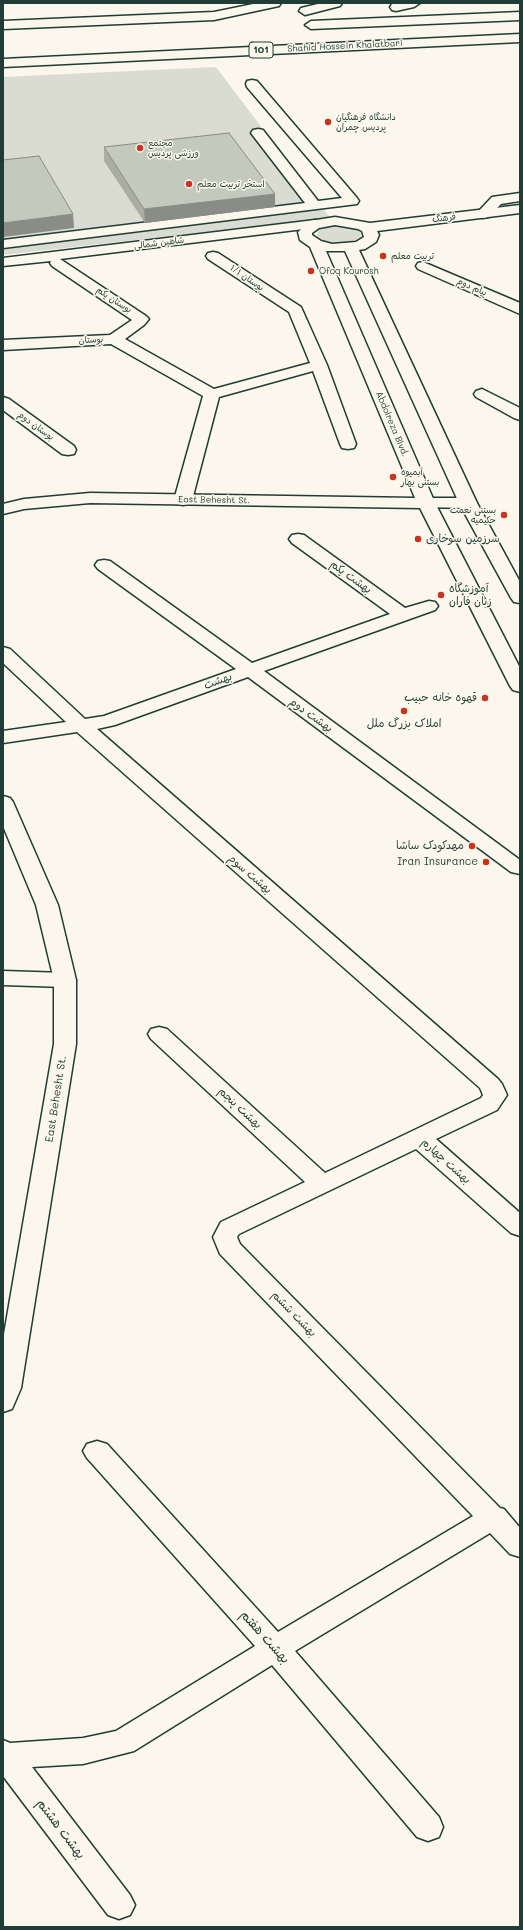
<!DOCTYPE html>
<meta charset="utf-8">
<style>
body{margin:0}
#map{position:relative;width:523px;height:1930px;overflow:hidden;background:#fbf7ec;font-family:Mali,sans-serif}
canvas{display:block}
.frame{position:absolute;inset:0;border:4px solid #1f3d34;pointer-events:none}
</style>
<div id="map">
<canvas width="523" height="1930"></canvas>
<div class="frame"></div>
</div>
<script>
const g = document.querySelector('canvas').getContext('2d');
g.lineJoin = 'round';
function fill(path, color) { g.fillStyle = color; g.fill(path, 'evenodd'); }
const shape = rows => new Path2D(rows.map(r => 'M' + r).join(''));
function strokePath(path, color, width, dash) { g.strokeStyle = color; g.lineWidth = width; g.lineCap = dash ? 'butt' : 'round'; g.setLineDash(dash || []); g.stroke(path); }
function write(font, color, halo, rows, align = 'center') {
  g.font = font + ' Mali,"Playpen Sans Arabic",sans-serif'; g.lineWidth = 3; g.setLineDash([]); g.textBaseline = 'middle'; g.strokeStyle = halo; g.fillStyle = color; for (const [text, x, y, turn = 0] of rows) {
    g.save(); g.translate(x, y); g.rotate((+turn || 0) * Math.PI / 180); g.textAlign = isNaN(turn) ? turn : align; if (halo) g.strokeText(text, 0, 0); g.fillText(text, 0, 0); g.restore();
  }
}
const green = shape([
 [216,67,330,218,3,255,3,77],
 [334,225,355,228,360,231,361,237,353,242,339,244,325,242,317,236,318,230]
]);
const minor = shape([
 [258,3,281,3,279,6,214,20,3,29,3,21,214,12,258,3],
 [322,3,342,3,340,6,305,15,299,11,301,8,322,3],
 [398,3,420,3,414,7,396,11,392,10,390,7,392,4,398,3],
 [520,12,520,20,311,29,305,25,311,21,520,12],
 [252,80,257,81,357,198,359,201,357,204,3,248,3,240,305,203,251,133,253,130,258,129,263,130,318,201,342,198,247,87,246,84,247,81,252,80],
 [520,193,520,201,501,204,488,217,483,218,478,217,476,214,492,197,520,193],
 [315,220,320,221,322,224,320,227,60,259,146,316,149,319,144,325,125,339,214,389,310,363,289,312,208,259,206,256,208,253,213,252,218,253,301,307,327,365,356,444,354,448,348,449,342,448,340,444,313,371,219,397,192,500,189,504,183,505,177,504,174,500,203,396,111,344,3,350,3,340,110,335,132,320,52,266,50,263,51,261,3,266,3,258,315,220],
 [423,262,520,303,520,314,418,269,416,266,418,263,423,262],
 [482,389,520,408,520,420,514,418,476,397,474,394,476,391,482,389],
 [3,397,9,399,74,446,76,450,74,454,68,455,62,454,3,410,3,397],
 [426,498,468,498,474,499,477,503,474,507,468,508,420,507,417,503,420,499,426,498],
 [298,534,304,535,405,608,429,601,435,602,438,606,435,610,264,671,520,860,520,874,511,872,248,677,115,725,97,729,498,1079,502,1084,507,1095,497,1110,436,1139,520,1213,520,1236,511,1233,416,1149,239,1234,237,1237,240,1244,500,1508,504,1509,520,1528,520,1557,510,1554,490,1533,295,1651,439,1817,443,1827,439,1837,428,1841,417,1837,272,1665,134,1751,83,1764,32,1767,130,1895,135,1905,130,1915,119,1919,108,1915,3,1776,3,1740,10,1743,83,1738,116,1731,255,1646,87,1458,83,1451,87,1444,97,1441,107,1444,278,1632,473,1516,220,1254,213,1237,221,1222,305,1182,151,1039,148,1034,151,1029,159,1027,167,1029,325,1173,481,1098,483,1095,480,1088,77,732,3,743,3,731,66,722,3,663,3,647,10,649,85,719,104,716,236,669,98,569,95,565,98,561,104,560,110,561,252,663,390,614,292,543,289,539,292,535,298,534],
 [3,971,65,973,73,975,76,980,73,985,65,987,3,985,3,971]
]);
const major = shape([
 [520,205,520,213,377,231,379,235,376,242,365,249,359,250,477,503,520,582,520,603,514,602,511,598,459,503,345,251,326,251,435,503,520,668,520,692,513,690,510,686,420,508,90,503,24,509,3,514,3,504,24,499,90,493,415,498,310,247,300,240,298,232,310,221,335,217,370,223,520,205],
 [335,225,358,229,362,231,364,237,356,242,332,244,321,241,312,235,312,233,319,228,335,225],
 [3,796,10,798,13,802,58,905,76,980,76,1044,21,1388,12,1409,3,1412,3,1340,54,1044,54,980,36,905,3,826,3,796]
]);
const highway = shape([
 [520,34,520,42,3,67,3,59,520,34]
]);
const wall = shape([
 [104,147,275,194,275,207,145,223,104,161]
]);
const shadedWall = shape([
 [275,194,275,207,145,223,144,209],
 [73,214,74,228,3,237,3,223]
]);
const building = shape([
 [229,133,275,194,144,209,104,147,229,133],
 [39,156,73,214,3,223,3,160,39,156]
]);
const markers = [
 [328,122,4,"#c8321e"],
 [140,148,4,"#c8321e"],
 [189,184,4,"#c8321e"],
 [383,256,4,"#c8321e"],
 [311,271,4,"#c8321e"],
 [393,477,4,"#c8321e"],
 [504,515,4,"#c8321e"],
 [418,539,4,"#c8321e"],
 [441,595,4,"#c8321e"],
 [485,698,4,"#c8321e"],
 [404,711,4,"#c8321e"],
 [472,846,4,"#c8321e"],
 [486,862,4,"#c8321e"]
];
const farStreetnames = [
 ["Shahid Hossein Khalatbari",345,46,-3],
 ["فرهنگ",444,218,-7],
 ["شاهین شمالی",159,243,-7],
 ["بوستان ۱/۱",247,278,34],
 ["پیام دوم",472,287,24],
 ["بوستان یکم",114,300,33],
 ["بوستان",91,340,-3],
 ["Abdolreza Blvd.",392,424,67],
 ["بوستان دوم",36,426,36],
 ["East Behesht St.",214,500,1]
];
const farPoinames = [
 ["دانشگاه فرهنگیان",336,117],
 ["پردیس چمران",336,127],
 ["مجتمع",148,143],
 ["ورزشی پردیس",148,153],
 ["استخر تربیت معلم",197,184],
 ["تربیت معلم",391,256],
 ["Ofoq Kourosh",319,271],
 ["آبمیوه",401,472],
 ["بستنی بهار",401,482],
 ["بستنی نعمت",496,510,"right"],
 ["حکیمیه",496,520,"right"]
];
const shields = [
 [261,50,24]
];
const shieldNames = [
 ["101",261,50]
];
const poiNames = [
 ["سرزمین سوخاری",426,539,"left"],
 ["آموزشگاه",449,589,"left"],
 ["زبان فاران",449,602,"left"],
 ["قهوه خانه حبیب",477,698],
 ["املاک بزرگ ملل",404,724,"center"],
 ["مهدکودک ساشا",464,846],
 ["Iran Insurance",478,862]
];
const streetNames = [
 ["بهشت یکم",351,577,36],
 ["بهشت",218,681,-20],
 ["بهشت دوم",311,715,36],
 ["بهشت سوم",250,874,41],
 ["East Behesht St.",56,1099,-81],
 ["بهشت پنجم",240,1108,43],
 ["بهشت چهارم",446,1161,42],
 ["بهشت ششم",294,1314,46]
];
const nearStreetnames = [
 ["بهشت هفتم",265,1637,48],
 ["بهشت هشتم",61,1829,53]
];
fill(green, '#dbdcd1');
strokePath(minor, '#1f3d34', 3);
strokePath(major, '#1f3d34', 3);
strokePath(highway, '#1f3d34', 3);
fill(minor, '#fbf7ec');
fill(major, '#fbf7ec');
fill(highway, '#fbf7ec');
fill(wall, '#a9ada3');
fill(shadedWall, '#898d85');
fill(building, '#c4c9be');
strokePath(building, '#898d85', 1);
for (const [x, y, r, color] of markers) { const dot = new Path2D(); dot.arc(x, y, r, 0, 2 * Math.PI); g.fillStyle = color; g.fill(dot); strokePath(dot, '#fbf7ec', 1.5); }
write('9px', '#1f3d34', '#fbf7ec', farStreetnames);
write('9px', '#1f3d34', '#fbf7ec', farPoinames, 'left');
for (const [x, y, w] of shields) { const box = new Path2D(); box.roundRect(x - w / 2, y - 8, w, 16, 3); g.fillStyle = '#fbf7ec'; g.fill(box); strokePath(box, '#1f3d34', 1); }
write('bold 10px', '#1f3d34', null, shieldNames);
write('11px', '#1f3d34', '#fbf7ec', poiNames, 'right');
write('11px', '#1f3d34', '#fbf7ec', streetNames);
write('13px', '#1f3d34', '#fbf7ec', nearStreetnames);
</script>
